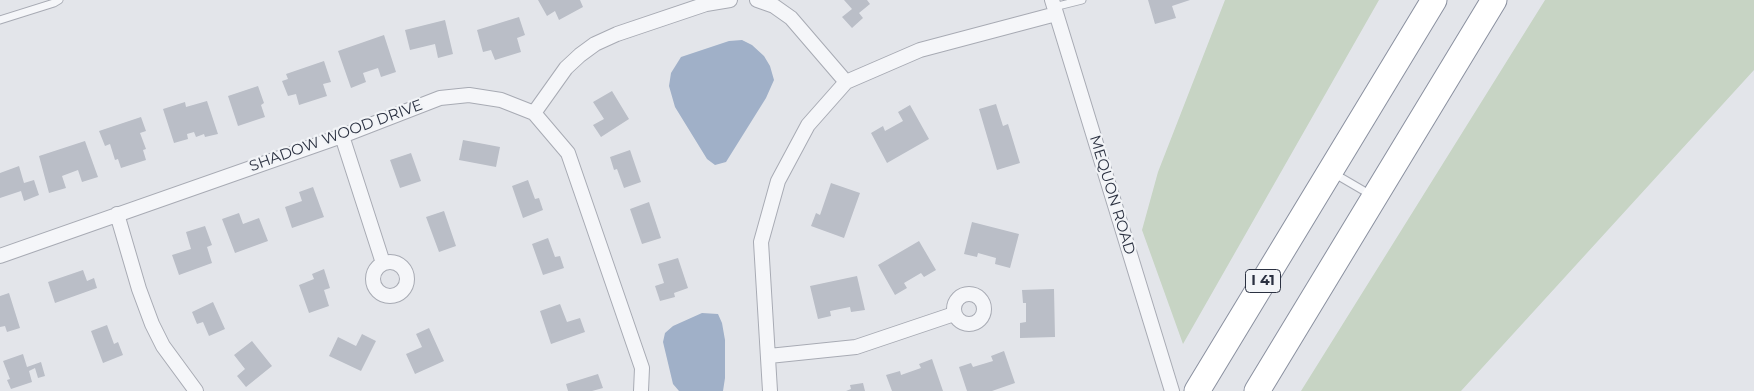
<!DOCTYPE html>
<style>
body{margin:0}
canvas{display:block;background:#e3e5ea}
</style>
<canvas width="1754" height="391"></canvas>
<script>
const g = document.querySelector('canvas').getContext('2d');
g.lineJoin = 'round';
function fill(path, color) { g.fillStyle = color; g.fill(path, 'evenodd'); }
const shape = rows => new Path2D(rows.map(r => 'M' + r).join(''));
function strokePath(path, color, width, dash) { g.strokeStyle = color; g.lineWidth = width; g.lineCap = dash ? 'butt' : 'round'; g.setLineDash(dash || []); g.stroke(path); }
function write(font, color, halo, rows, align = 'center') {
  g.font = font + ' Montserrat,sans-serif'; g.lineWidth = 4.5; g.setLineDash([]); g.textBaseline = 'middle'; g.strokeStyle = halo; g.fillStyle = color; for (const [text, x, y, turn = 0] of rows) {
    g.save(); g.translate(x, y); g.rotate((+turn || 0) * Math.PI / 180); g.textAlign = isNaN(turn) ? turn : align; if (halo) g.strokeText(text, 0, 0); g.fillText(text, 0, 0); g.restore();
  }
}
const green = shape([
 [1225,0,1379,0,1183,344,1142,230,1158,172],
 [1545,0,1754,0,1754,70,1461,391,1301,391]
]);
const water = shape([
 [742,40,752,45,764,56,770,66,774,80,766,98,726,162,715,165,707,159,675,107,669,86,671,73,681,57,729,41],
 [702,313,718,314,722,323,725,340,725,378,723,391,679,391,673,384,663,342,665,333,673,326]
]);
const building = shape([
 [538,0,580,0,583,7,559,20,555,11,547,16],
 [844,0,867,0,870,4,859,13,863,18,852,28,842,17,852,9],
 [1148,0,1190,0,1172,6,1176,18,1155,24],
 [519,17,525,35,517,38,521,52,495,60,491,50,483,52,477,30],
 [445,20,453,54,438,58,435,44,410,50,405,30],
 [384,35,396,72,381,77,378,68,363,73,366,82,351,88,338,51],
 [324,61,331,82,323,84,327,96,299,105,296,94,288,96,282,81,288,79,286,74],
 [258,86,264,103,261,105,265,117,238,126,228,96],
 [612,91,629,119,601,137,593,125,604,119,593,102],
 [207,101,218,134,205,137,204,134,196,137,194,132,187,134,188,139,174,143,163,109,185,102,186,107],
 [996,104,1003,126,1008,124,1020,163,997,170,979,109],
 [910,105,929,139,887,163,871,133,883,126,885,131,903,121,898,112],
 [141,117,146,131,140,133,146,149,143,150,146,160,121,168,118,159,115,160,110,144,105,146,99,131],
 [463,140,500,147,496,167,459,160],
 [85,141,98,177,82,182,78,170,62,176,66,188,49,193,39,156],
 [630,150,641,182,624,188,617,169,614,170,610,157],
 [411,153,421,181,400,188,390,160],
 [19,166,24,183,34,180,39,195,24,201,21,191,0,198,0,173],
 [528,180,535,199,539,198,543,210,523,218,512,186],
 [831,183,860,193,844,238,811,226,816,213,820,215],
 [313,187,324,217,292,228,285,207,302,201,299,192],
 [649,202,661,238,642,244,630,209],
 [444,211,456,246,439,252,426,217],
 [239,213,243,224,259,218,268,241,235,253,222,219],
 [972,222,1019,234,1010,268,995,264,996,258,978,253,977,257,964,254],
 [205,226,212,245,207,247,212,263,179,275,172,255,191,249,186,232],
 [548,238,555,257,560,256,564,268,543,275,532,244],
 [919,241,936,270,924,277,921,273,904,283,907,288,895,295,878,265],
 [678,258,688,288,674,293,675,297,660,301,655,286,664,283,658,264],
 [324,269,330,288,324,290,329,306,309,313,299,285,314,279,312,274],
 [83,270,87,281,94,278,97,288,55,303,48,282],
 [857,276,865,310,851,312,850,307,830,311,831,316,818,319,810,286],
 [1054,289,1055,337,1020,338,1020,323,1026,322,1026,303,1023,303,1022,290],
 [9,293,20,328,7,332,5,326,0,327,0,296],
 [213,302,225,329,209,336,203,322,197,324,192,312],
 [560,304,567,322,580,318,585,332,551,344,540,311],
 [107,325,114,344,118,342,123,355,103,363,91,331],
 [429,328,444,361,415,374,406,354,422,347,416,334],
 [362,334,376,341,361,371,329,356,338,337,356,346],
 [252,341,272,366,246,387,237,376,245,369,234,355],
 [1004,351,1015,383,992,391,967,391,959,367,971,363,973,367,993,361,991,356],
 [23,354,27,367,41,362,45,376,38,378,35,368,29,371,32,382,11,389,7,380,10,379,3,361],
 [932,359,943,391,892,391,886,375,900,371,901,375,921,368,919,364],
 [598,374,603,388,592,391,568,391,566,384],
 [863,383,865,391,846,391,851,389,850,385]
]);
const service = shape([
 [1054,7,1082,0],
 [0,20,54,3,59,0],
 [1335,174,1371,195]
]);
const minor = shape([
 [757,0,774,6,791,18,846,82],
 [1052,0,1172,391],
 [534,113,566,68,580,55,595,44,617,34,706,4,730,0],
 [342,136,383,263],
 [117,214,139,289,152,324,163,346,196,391],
 [0,256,342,136,440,98,469,95,501,100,534,113,568,153,642,368,641,391],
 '373 279a17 17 0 1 1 34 0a17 17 0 1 1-34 0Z',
 '954 309a15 15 0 1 1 30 0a15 15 0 1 1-30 0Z',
 [769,356,856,347,954,314],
 [770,391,761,242,778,181,808,125,846,82,920,50,1056,14]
]);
const motorway = shape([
 [1197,391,1434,0],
 [1257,391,1494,0]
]);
const shields = [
 [1263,281,35]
];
const shieldNames = [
 ["I 41",1263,281]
];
const streetNames = [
 ["SHADOW WOOD DRIVE",336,136,-20],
 ["MEQUON ROAD",1112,195,73]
];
fill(green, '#c7d4c4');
fill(water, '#a0b0c8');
fill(building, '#babec7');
strokePath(service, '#a8abb4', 9);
strokePath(minor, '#a8abb4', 16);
strokePath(motorway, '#8b91a0', 27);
strokePath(service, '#f5f6f9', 7);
strokePath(minor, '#f5f6f9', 14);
strokePath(motorway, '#fff', 25);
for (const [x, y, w] of shields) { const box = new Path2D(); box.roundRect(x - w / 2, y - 11.5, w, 23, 4); g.fillStyle = '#f2f4f7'; g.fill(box); strokePath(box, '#2b3141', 1); }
write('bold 14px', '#2b3141', null, shieldNames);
write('15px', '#2b3141', '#f2f4f7', streetNames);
</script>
